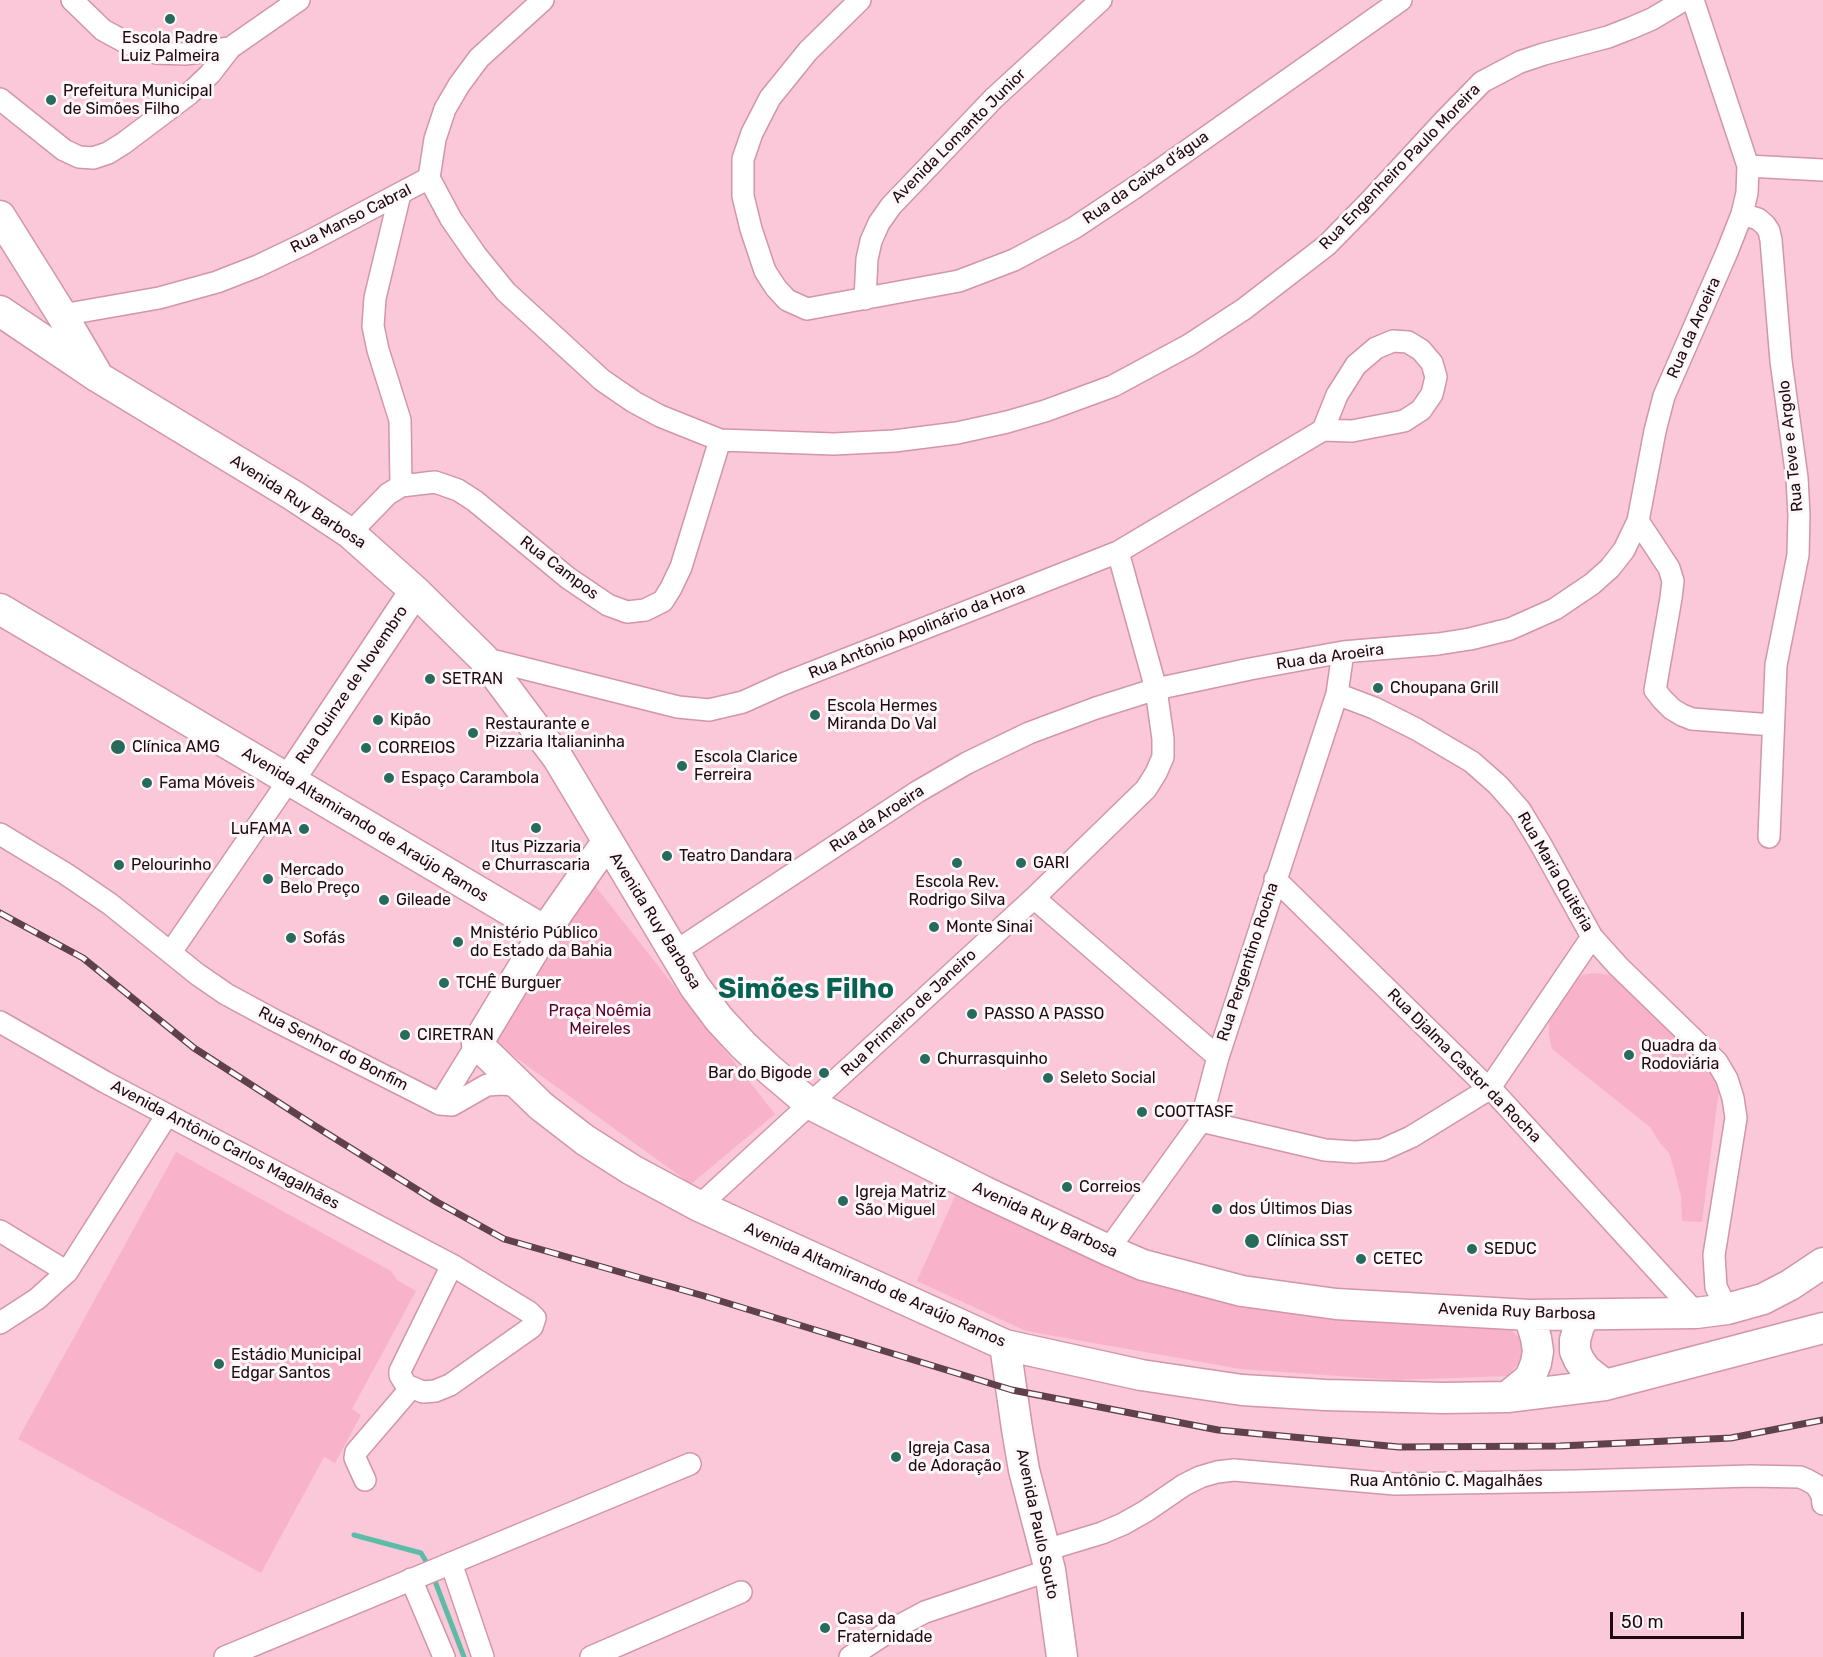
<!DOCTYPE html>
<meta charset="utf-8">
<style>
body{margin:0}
#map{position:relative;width:1823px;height:1657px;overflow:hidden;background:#fac8d8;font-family:Rubik,sans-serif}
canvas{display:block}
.scale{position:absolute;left:1610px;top:1612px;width:134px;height:27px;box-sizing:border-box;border:3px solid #1e0a11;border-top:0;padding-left:8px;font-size:18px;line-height:21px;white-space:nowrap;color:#1e0a11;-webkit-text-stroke:4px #fef7f9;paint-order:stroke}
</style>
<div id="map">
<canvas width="1823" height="1657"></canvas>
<div class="scale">50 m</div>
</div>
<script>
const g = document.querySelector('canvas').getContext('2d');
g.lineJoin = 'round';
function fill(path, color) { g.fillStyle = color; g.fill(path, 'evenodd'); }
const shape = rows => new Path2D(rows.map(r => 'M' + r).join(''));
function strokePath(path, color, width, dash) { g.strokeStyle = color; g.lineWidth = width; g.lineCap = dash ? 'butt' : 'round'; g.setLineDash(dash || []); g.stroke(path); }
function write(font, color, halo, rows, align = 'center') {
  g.font = font + ' Rubik,sans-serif'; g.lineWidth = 6; g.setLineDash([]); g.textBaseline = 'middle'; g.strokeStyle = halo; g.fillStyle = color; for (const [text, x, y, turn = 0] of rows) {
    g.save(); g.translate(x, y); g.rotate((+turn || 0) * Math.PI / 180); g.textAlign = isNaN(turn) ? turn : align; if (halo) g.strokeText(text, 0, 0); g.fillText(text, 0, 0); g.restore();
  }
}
const green = shape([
 [592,882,775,1114,691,1184,493,1041],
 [1594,973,1610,975,1711,1062,1719,1089,1702,1222,1682,1221,1681,1196,1674,1169,1669,1153,1660,1143,1650,1127,1552,1049,1549,1035,1549,1022,1575,981,1582,975],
 [176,1152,391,1271,397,1280,416,1291,352,1409,361,1415,335,1463,324,1457,261,1573,18,1439],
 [956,1194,1125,1273,1164,1286,1277,1310,1427,1325,1505,1325,1524,1342,1522,1359,1507,1376,1395,1380,1241,1369,1026,1331,917,1281]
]);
const stream = shape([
 [354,1535,421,1553,427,1563],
 [433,1576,464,1657]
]);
const street = shape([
 [72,0,103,30,127,43,156,53,185,54,230,48,299,0],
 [860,0,808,51,770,98,752,133,743,159,743,196,751,229,765,271,776,288,787,300,807,309,959,281,1014,260,1074,228,1137,186,1401,0],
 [0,99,64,150,79,157,93,158,108,153,124,143,189,94,210,74,230,48],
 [1748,166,1823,170],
 [429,178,451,219,476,255,506,292,602,380,634,402,660,416,720,440,834,444,894,441,957,433,1007,422,1045,411,1113,386,1189,345,1244,309,1327,245,1371,200,1443,122,1482,82,1520,62,1544,54,1608,37,1631,28,1652,19,1684,0],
 [429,178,435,139,445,109,459,85,479,58,543,0],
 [400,194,375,298,373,326,378,350,400,420,401,486],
 [1742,214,1758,219,1765,225,1769,231,1771,240,1781,361,1797,478,1799,515,1798,555,1776,665,1769,837],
 [865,299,867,259,871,241,879,223,891,206,994,98,1101,0],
 [62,315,159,298,217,282,258,266,306,243,429,178],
 [1638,521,1669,568,1673,581,1671,598,1655,690,1662,699,1672,709,1682,715,1692,719,1773,725],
 [350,533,388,494,401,486,435,482,458,490,475,501,568,578,608,605,627,612,645,610,663,601,671,588,681,567,720,440],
 [483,658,678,707,709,710,743,702,783,684,1118,552,1323,430,1352,431,1404,421,1421,410,1432,394,1436,377,1432,363,1421,350,1408,342,1393,341,1376,348,1356,365,1337,395,1323,430],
 [1337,694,1374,708,1416,729,1472,762,1498,785,1520,810,1540,843,1592,937,1618,966,1717,1062,1727,1079,1733,1098,1736,1118,1714,1255,1716,1287,1727,1309],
 [0,834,66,874,110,904,197,974,226,994,274,1020,440,1104,452,1105,487,1085,503,1084,520,1086],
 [1275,879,1489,1089,1495,1093,1696,1313],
 [1034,898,1218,1057],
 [171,952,289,780],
 [673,953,917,792,967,763,1029,733,1096,708,1156,689,1250,669,1343,652,1438,644,1470,639,1510,629,1555,609,1592,584,1610,568,1624,550,1638,521,1655,431,1664,396,1727,252,1742,214,1747,193,1748,166,1693,0],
 [0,1022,105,1082,452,1265,529,1312,535,1318,532,1327,450,1385,435,1391,423,1392,406,1385,400,1375,400,1371,452,1265],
 [440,1104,477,1044],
 [1201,1121,1325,1150,1355,1152,1382,1150,1411,1137,1489,1089,1592,937],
 [699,1206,1034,898,1146,789,1156,773,1163,757,1163,739,1156,689,1118,552],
 [0,1231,67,1272],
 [1108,1250,1201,1121,1218,1057,1337,694,1343,652],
 [0,1323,37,1299,67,1272,167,1115],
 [365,1480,355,1458,356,1452,411,1388],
 [1046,1550,1102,1533,1123,1524,1146,1511,1184,1485,1200,1477,1217,1472,1234,1470,1395,1484,1576,1481,1751,1476,1800,1477,1807,1480,1816,1485,1822,1495,1823,1504],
 [451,1563,483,1657],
 [411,1579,444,1657],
 [225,1657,690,1464],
 [591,1657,741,1592],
 [850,1657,891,1630,925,1612,1050,1570]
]);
const secondary = shape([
 [0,216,62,315,95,371],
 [0,311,98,377,294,496,350,533,415,591,483,658,558,758,695,987,719,1019,744,1046,770,1070,810,1104,985,1192,1108,1250,1143,1265,1242,1291,1336,1304,1529,1315,1696,1313,1727,1309,1763,1299,1790,1285,1823,1263],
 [0,609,545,931],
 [289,780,415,591],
 [607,842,545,931,477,1044,541,1106,585,1140,632,1170,699,1206,1005,1345,1141,1375,1242,1390,1325,1395,1444,1398,1507,1397,1605,1385,1823,1328],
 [1585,1315,1579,1326,1575,1340,1575,1351,1579,1360,1586,1370,1605,1385],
 [1005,1345,1017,1429,1024,1470,1050,1570,1062,1657],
 [1507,1397,1530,1378,1536,1363,1538,1351,1536,1338,1529,1315]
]);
const rail = shape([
 [0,913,83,958,194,1048,315,1126,437,1202,504,1239,704,1296,1012,1390,1218,1430,1399,1447,1560,1446,1731,1438,1823,1420]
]);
const markers = [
 [170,19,6,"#276b5d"],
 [51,100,6,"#276b5d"],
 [430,679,6,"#276b5d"],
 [1378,688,6,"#276b5d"],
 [815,715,6,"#276b5d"],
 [378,720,6,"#276b5d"],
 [473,733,6,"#276b5d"],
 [118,747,8,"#276b5d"],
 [366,748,6,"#276b5d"],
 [682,766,6,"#276b5d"],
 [389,778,6,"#276b5d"],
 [147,783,6,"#276b5d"],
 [536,828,6,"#276b5d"],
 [304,829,6,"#276b5d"],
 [667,856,6,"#276b5d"],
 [957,863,6,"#276b5d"],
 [1021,863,6,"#276b5d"],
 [119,865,6,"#276b5d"],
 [268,879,6,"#276b5d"],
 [384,900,6,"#276b5d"],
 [934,927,6,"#276b5d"],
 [291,938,6,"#276b5d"],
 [458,942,6,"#276b5d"],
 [444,983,6,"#276b5d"],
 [972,1014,6,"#276b5d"],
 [405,1035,6,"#276b5d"],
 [1629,1055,6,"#276b5d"],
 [925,1059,6,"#276b5d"],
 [824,1073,6,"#276b5d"],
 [1048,1078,6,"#276b5d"],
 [1142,1112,6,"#276b5d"],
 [1067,1187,6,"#276b5d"],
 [843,1201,6,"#276b5d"],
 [1217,1209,6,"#276b5d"],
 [1252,1241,8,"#276b5d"],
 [1472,1249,6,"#276b5d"],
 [1361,1259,6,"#276b5d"],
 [219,1364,6,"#276b5d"],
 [896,1457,6,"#276b5d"],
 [825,1628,6,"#276b5d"]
];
const poiNames = [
 ["Escola Padre",170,38,"center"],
 ["Luiz Palmeira",170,56,"center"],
 ["Prefeitura Municipal",63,91],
 ["de Simões Filho",63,109],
 ["SETRAN",442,679],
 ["Choupana Grill",1390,688],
 ["Escola Hermes",827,706],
 ["Miranda Do Val",827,724],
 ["Kipão",390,720],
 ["Restaurante e",485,724],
 ["Pizzaria Italianinha",485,742],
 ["Clínica AMG",132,747],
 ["CORREIOS",378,748],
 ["Escola Clarice",694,757],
 ["Ferreira",694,775],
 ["Espaço Carambola",401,778],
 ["Fama Móveis",159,783],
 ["LuFAMA",292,829,"right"],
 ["Itus Pizzaria",536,847,"center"],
 ["e Churrascaria",536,865,"center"],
 ["Teatro Dandara",679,856],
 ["GARI",1033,863],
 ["Pelourinho",131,865],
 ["Mercado",280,870],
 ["Belo Preço",280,888],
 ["Escola Rev.",957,882,"center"],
 ["Rodrigo Silva",957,900,"center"],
 ["Gileade",396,900],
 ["Monte Sinai",946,927],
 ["Mnistério Público",470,933],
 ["do Estado da Bahia",470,951],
 ["Sofás",303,938],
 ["TCHÊ Burguer",456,983],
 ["PASSO A PASSO",984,1014],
 ["CIRETRAN",417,1035],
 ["Quadra da",1641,1046],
 ["Rodoviária",1641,1064],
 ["Churrasquinho",937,1059],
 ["Bar do Bigode",812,1073,"right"],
 ["Seleto Social",1060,1078],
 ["COOTTASF",1154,1112],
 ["Correios",1079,1187],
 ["Igreja Matriz",855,1192],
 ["São Miguel",855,1210],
 ["dos Últimos Dias",1229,1209],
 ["Clínica SST",1266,1241],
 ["SEDUC",1484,1249],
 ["CETEC",1373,1259],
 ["Estádio Municipal",231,1355],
 ["Edgar Santos",231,1373],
 ["Igreja Casa",908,1448],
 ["de Adoração",908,1466],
 ["Casa da",837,1619],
 ["Fraternidade",837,1637]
];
const streetNames = [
 ["Avenida Lomanto Junior",959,136,-45],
 ["Rua Engenheiro Paulo Moreira",1400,167,-46],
 ["Rua da Caixa d'água",1146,178,-35],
 ["Rua Manso Cabral",351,219,-27],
 ["Rua da Aroeira",1694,328,-66],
 ["Rua Teve e Argolo",1791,446,-96],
 ["Avenida Ruy Barbosa",298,502,33],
 ["Rua Campos",559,568,37],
 ["Rua Antônio Apolinário da Hora",917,631,-22],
 ["Rua da Aroeira",1330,657,-8],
 ["Rua Quinze de Novembro",352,685,-56],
 ["Rua da Aroeira",877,819,-33],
 ["Avenida Altamirando de Araújo Ramos",365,825,31],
 ["Rua Maria Quitéria",1555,872,60],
 ["Avenida Ruy Barbosa",655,921,58],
 ["Rua Pergentino Rocha",1248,962,-72],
 ["Rua Primeiro de Janeiro",909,1013,-43],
 ["Rua Senhor do Bonfim",333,1049,27],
 ["Rua Djalma Castor da Rocha",1464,1066,45],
 ["Avenida Antônio Carlos Magalhães",225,1145,28],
 ["Avenida Ruy Barbosa",1045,1220,25],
 ["Avenida Altamirando de Araújo Ramos",875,1285,24],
 ["Avenida Ruy Barbosa",1517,1312,2],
 ["Rua Antônio C. Magalhães",1446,1481],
 ["Avenida Paulo Souto",1037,1524,78]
];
const parkNames = [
 ["Praça Noêmia",600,1011],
 ["Meireles",600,1029]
];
const townNames = [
 ["Simões Filho",806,990]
];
fill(green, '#f8b2c9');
strokePath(stream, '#5cbca8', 5);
strokePath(street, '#d196a9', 24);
strokePath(secondary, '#d196a9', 33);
strokePath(street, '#fff', 21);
strokePath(secondary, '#fff', 30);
strokePath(rail, '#5e414b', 7);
strokePath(rail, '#fef7f9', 4.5, [14]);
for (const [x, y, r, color] of markers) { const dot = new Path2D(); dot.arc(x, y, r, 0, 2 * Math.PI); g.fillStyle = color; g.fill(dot); strokePath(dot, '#fef7f9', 2); }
write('16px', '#1e0a11', '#fef7f9', poiNames, 'left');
write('16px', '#1e0a11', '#fef7f9', streetNames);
write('16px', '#5a002e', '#fef7f9', parkNames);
write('bold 28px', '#076254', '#fef7f9', townNames);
</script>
